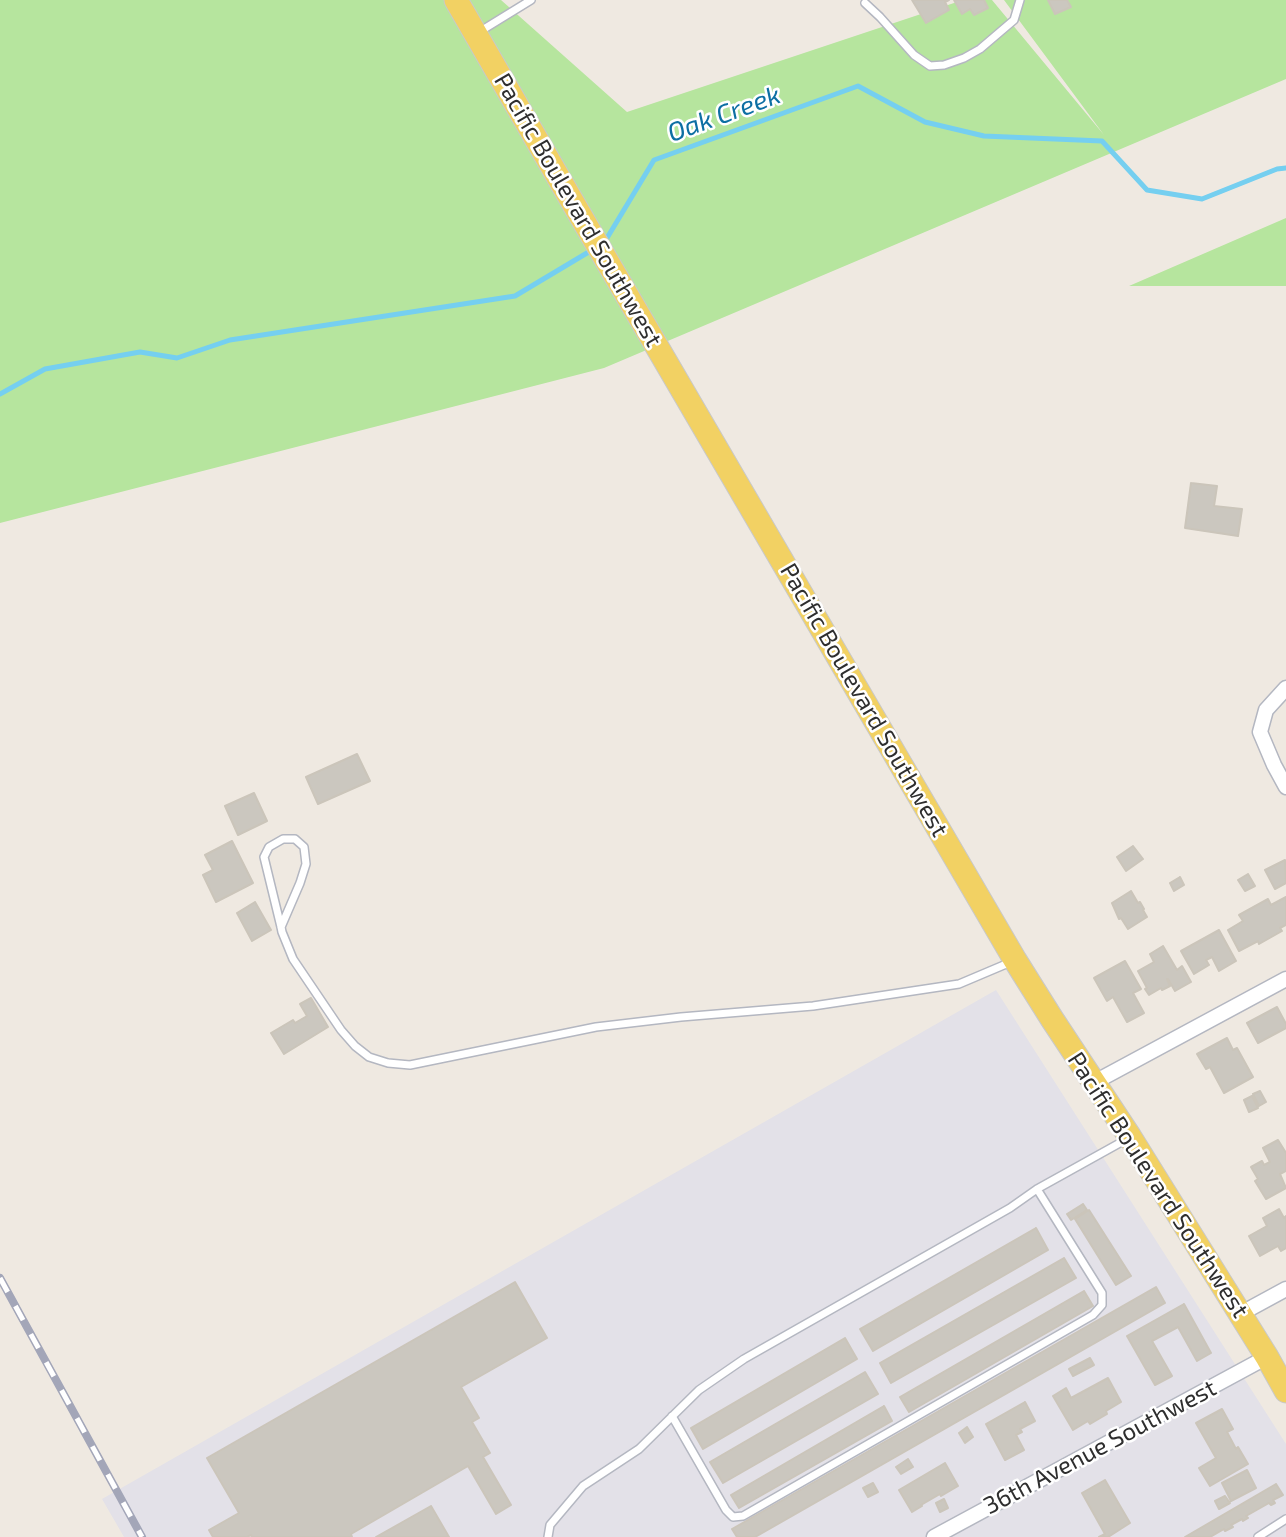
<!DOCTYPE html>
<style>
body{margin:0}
canvas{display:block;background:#efe9e1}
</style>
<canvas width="1286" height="1537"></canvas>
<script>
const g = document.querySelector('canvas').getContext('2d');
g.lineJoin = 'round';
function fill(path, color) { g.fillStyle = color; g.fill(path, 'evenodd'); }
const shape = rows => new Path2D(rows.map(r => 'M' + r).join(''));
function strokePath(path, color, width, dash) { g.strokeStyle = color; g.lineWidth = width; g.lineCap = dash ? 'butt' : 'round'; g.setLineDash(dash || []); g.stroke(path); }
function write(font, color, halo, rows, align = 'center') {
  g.font = font + ' "Exo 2",sans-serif'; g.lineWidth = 5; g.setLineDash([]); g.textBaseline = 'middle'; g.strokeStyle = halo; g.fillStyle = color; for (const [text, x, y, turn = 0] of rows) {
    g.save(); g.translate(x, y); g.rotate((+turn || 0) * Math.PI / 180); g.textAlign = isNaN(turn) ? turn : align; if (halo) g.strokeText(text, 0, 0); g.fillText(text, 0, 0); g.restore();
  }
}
const industrial = shape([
 [996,990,1286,1444,1286,1537,124,1537,102,1499]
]);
const green = shape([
 [0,0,501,0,627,112,963,0,992,0,1104,135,1004,0,1286,0,1286,79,604,368,0,523],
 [1286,218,1286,286,1129,286]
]);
const stream = shape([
 [604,243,654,160,858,86,925,122,984,136,1102,141,1147,190,1202,199,1277,169,1286,168],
 [0,394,45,369,140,352,177,358,230,340,515,296,592,250]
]);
const building = shape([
 [912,0,949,0,945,2,949,10,926,23,912,0],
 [954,0,984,0,988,8,974,15,970,9,962,14,954,0],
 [1048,0,1067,0,1071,7,1055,14,1048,0],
 [1191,483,1217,486,1214,506,1242,509,1238,536,1185,528,1191,483],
 [357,754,370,781,318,804,306,777,357,754],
 [254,793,267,821,238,835,225,806,254,793],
 [232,841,253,883,216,902,203,875,213,870,205,855,232,841],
 [1133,846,1143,859,1126,871,1117,857,1133,846],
 [1285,860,1286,883,1275,889,1265,870,1285,860],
 [1248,874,1255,886,1245,891,1238,880,1248,874],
 [1180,877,1184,885,1174,891,1170,883,1180,877],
 [1131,891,1138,903,1140,902,1144,909,1143,910,1147,917,1128,929,1121,918,1119,919,1112,903,1131,891],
 [1286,897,1286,925,1280,928,1282,931,1259,944,1258,941,1239,951,1228,930,1243,921,1239,915,1268,899,1271,905,1286,897],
 [255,902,271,930,252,941,237,913,255,902],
 [1219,930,1236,961,1219,971,1212,957,1206,960,1209,965,1194,974,1181,951,1219,930],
 [1163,946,1177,970,1182,966,1191,982,1175,991,1168,979,1167,979,1170,986,1162,990,1161,988,1149,995,1145,989,1147,988,1138,971,1154,962,1150,954,1163,946],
 [1125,961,1141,989,1133,993,1144,1013,1127,1022,1113,997,1107,1001,1094,978,1125,961],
 [311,998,328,1027,284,1054,271,1033,293,1020,295,1023,307,1016,300,1004,311,998],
 [1277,1007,1286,1024,1286,1028,1258,1043,1247,1023,1277,1007],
 [1227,1038,1233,1050,1237,1048,1253,1077,1224,1093,1210,1067,1206,1069,1197,1054,1227,1038],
 [1260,1091,1266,1102,1259,1106,1253,1094,1260,1091],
 [1252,1096,1258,1108,1249,1112,1244,1100,1252,1096],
 [1278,1140,1286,1153,1286,1171,1280,1174,1286,1188,1266,1199,1255,1181,1258,1179,1251,1167,1262,1161,1264,1165,1270,1162,1263,1148,1278,1140],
 [1083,1204,1087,1210,1071,1220,1067,1214,1083,1204],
 [1279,1209,1284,1218,1286,1216,1286,1248,1281,1251,1278,1246,1260,1256,1249,1236,1267,1226,1263,1218,1279,1209],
 [1089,1210,1131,1276,1116,1285,1075,1219,1089,1210],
 [1036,1228,1048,1250,873,1351,860,1329,1036,1228],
 [1064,1258,1076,1278,891,1383,880,1363,1064,1258],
 [515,1282,547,1338,461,1387,479,1418,472,1422,490,1453,483,1457,511,1505,496,1514,468,1466,351,1534,352,1537,252,1537,251,1535,247,1537,213,1537,209,1530,239,1513,207,1458,515,1282],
 [1156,1287,1165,1303,755,1537,737,1537,732,1529,1156,1287],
 [1084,1291,1093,1306,909,1412,900,1397,1084,1291],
 [1184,1304,1211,1353,1197,1361,1178,1327,1152,1341,1172,1376,1155,1385,1127,1336,1184,1304],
 [845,1338,857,1359,703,1449,691,1428,845,1338],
 [1090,1358,1094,1365,1073,1376,1069,1369,1090,1358],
 [865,1372,878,1394,723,1483,710,1462,865,1372],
 [1108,1378,1121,1402,1106,1411,1107,1414,1090,1424,1088,1421,1073,1430,1053,1396,1066,1388,1071,1398,1108,1378],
 [1025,1402,1035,1421,1020,1429,1022,1432,1016,1435,1024,1450,1005,1460,986,1424,1025,1402],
 [884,1406,892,1421,739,1508,731,1495,884,1406],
 [1222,1409,1233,1429,1227,1432,1236,1449,1238,1447,1248,1464,1210,1486,1199,1468,1216,1458,1196,1423,1222,1409],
 [967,1427,973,1437,965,1443,959,1433,967,1427],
 [908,1459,913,1467,901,1474,896,1467,908,1459],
 [945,1463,958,1486,941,1496,940,1494,921,1505,922,1506,912,1512,899,1490,945,1463],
 [1247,1470,1256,1488,1231,1501,1222,1483,1247,1470],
 [1105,1480,1130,1523,1108,1537,1099,1537,1105,1534,1082,1493,1105,1480],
 [873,1483,878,1492,868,1497,863,1488,873,1483],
 [1276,1484,1283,1495,1273,1500,1275,1503,1271,1505,1269,1503,1246,1516,1248,1518,1243,1521,1242,1519,1231,1525,1233,1527,1225,1531,1224,1529,1210,1537,1185,1537,1276,1484],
 [1225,1496,1230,1503,1219,1509,1215,1501,1225,1496],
 [944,1499,948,1508,940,1512,936,1503,944,1499],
 [431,1506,449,1537,376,1537,431,1506]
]);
const service = shape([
 [865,3,880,17,914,55,930,66,944,65,964,58,980,49,1014,20,1020,0],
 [479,32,531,0],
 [281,927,300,883,306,864,304,847,295,839,283,839,269,847,264,857,281,927,282,932,293,959,341,1030,355,1046,369,1057,388,1063,410,1065,596,1027,681,1017,813,1006,959,984,1011,962],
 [672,1416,726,1510,733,1517,743,1516,1093,1315,1102,1305,1102,1293,1037,1189],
 [548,1537,550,1525,583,1486,639,1449,699,1390,744,1359,1010,1208,1037,1189,1127,1139],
 [1258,1537,1286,1519]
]);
const minor = shape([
 [1286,688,1266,710,1260,732,1274,765,1286,787],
 [1093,1083,1286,979],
 [1240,1314,1286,1289],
 [934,1537,1267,1357]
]);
const primary = shape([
 [456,0,576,208,1015,960,1052,1019,1130,1137,1267,1357,1286,1391]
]);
const rail = shape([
 [0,1278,142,1537]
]);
const streetNames = [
 ["Pacific Boulevard Southwest",578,210,60],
 ["Pacific Boulevard Southwest",864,700,60],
 ["Pacific Boulevard Southwest",1158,1185,57],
 ["36th Avenue Southwest",1100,1447,-28]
];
const waterNames = [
 ["Oak Creek",724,114,-20]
];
fill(industrial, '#e3e1e8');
fill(green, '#b6e59e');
strokePath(stream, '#75cff0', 5);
fill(building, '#cbc7bf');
strokePath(building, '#cbc5ba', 2);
strokePath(service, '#b4b7c1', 10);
strokePath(minor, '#b4b7c1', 17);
strokePath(primary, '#c9c9c9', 25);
strokePath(service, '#fff', 7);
strokePath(minor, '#fff', 14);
strokePath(primary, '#f2d163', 23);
strokePath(rail, '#a3a6b8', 8);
strokePath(rail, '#fff', 5, [16]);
write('24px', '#2e2e2e', '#fff', streetNames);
write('italic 26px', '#0d6fa3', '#fff', waterNames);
</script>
